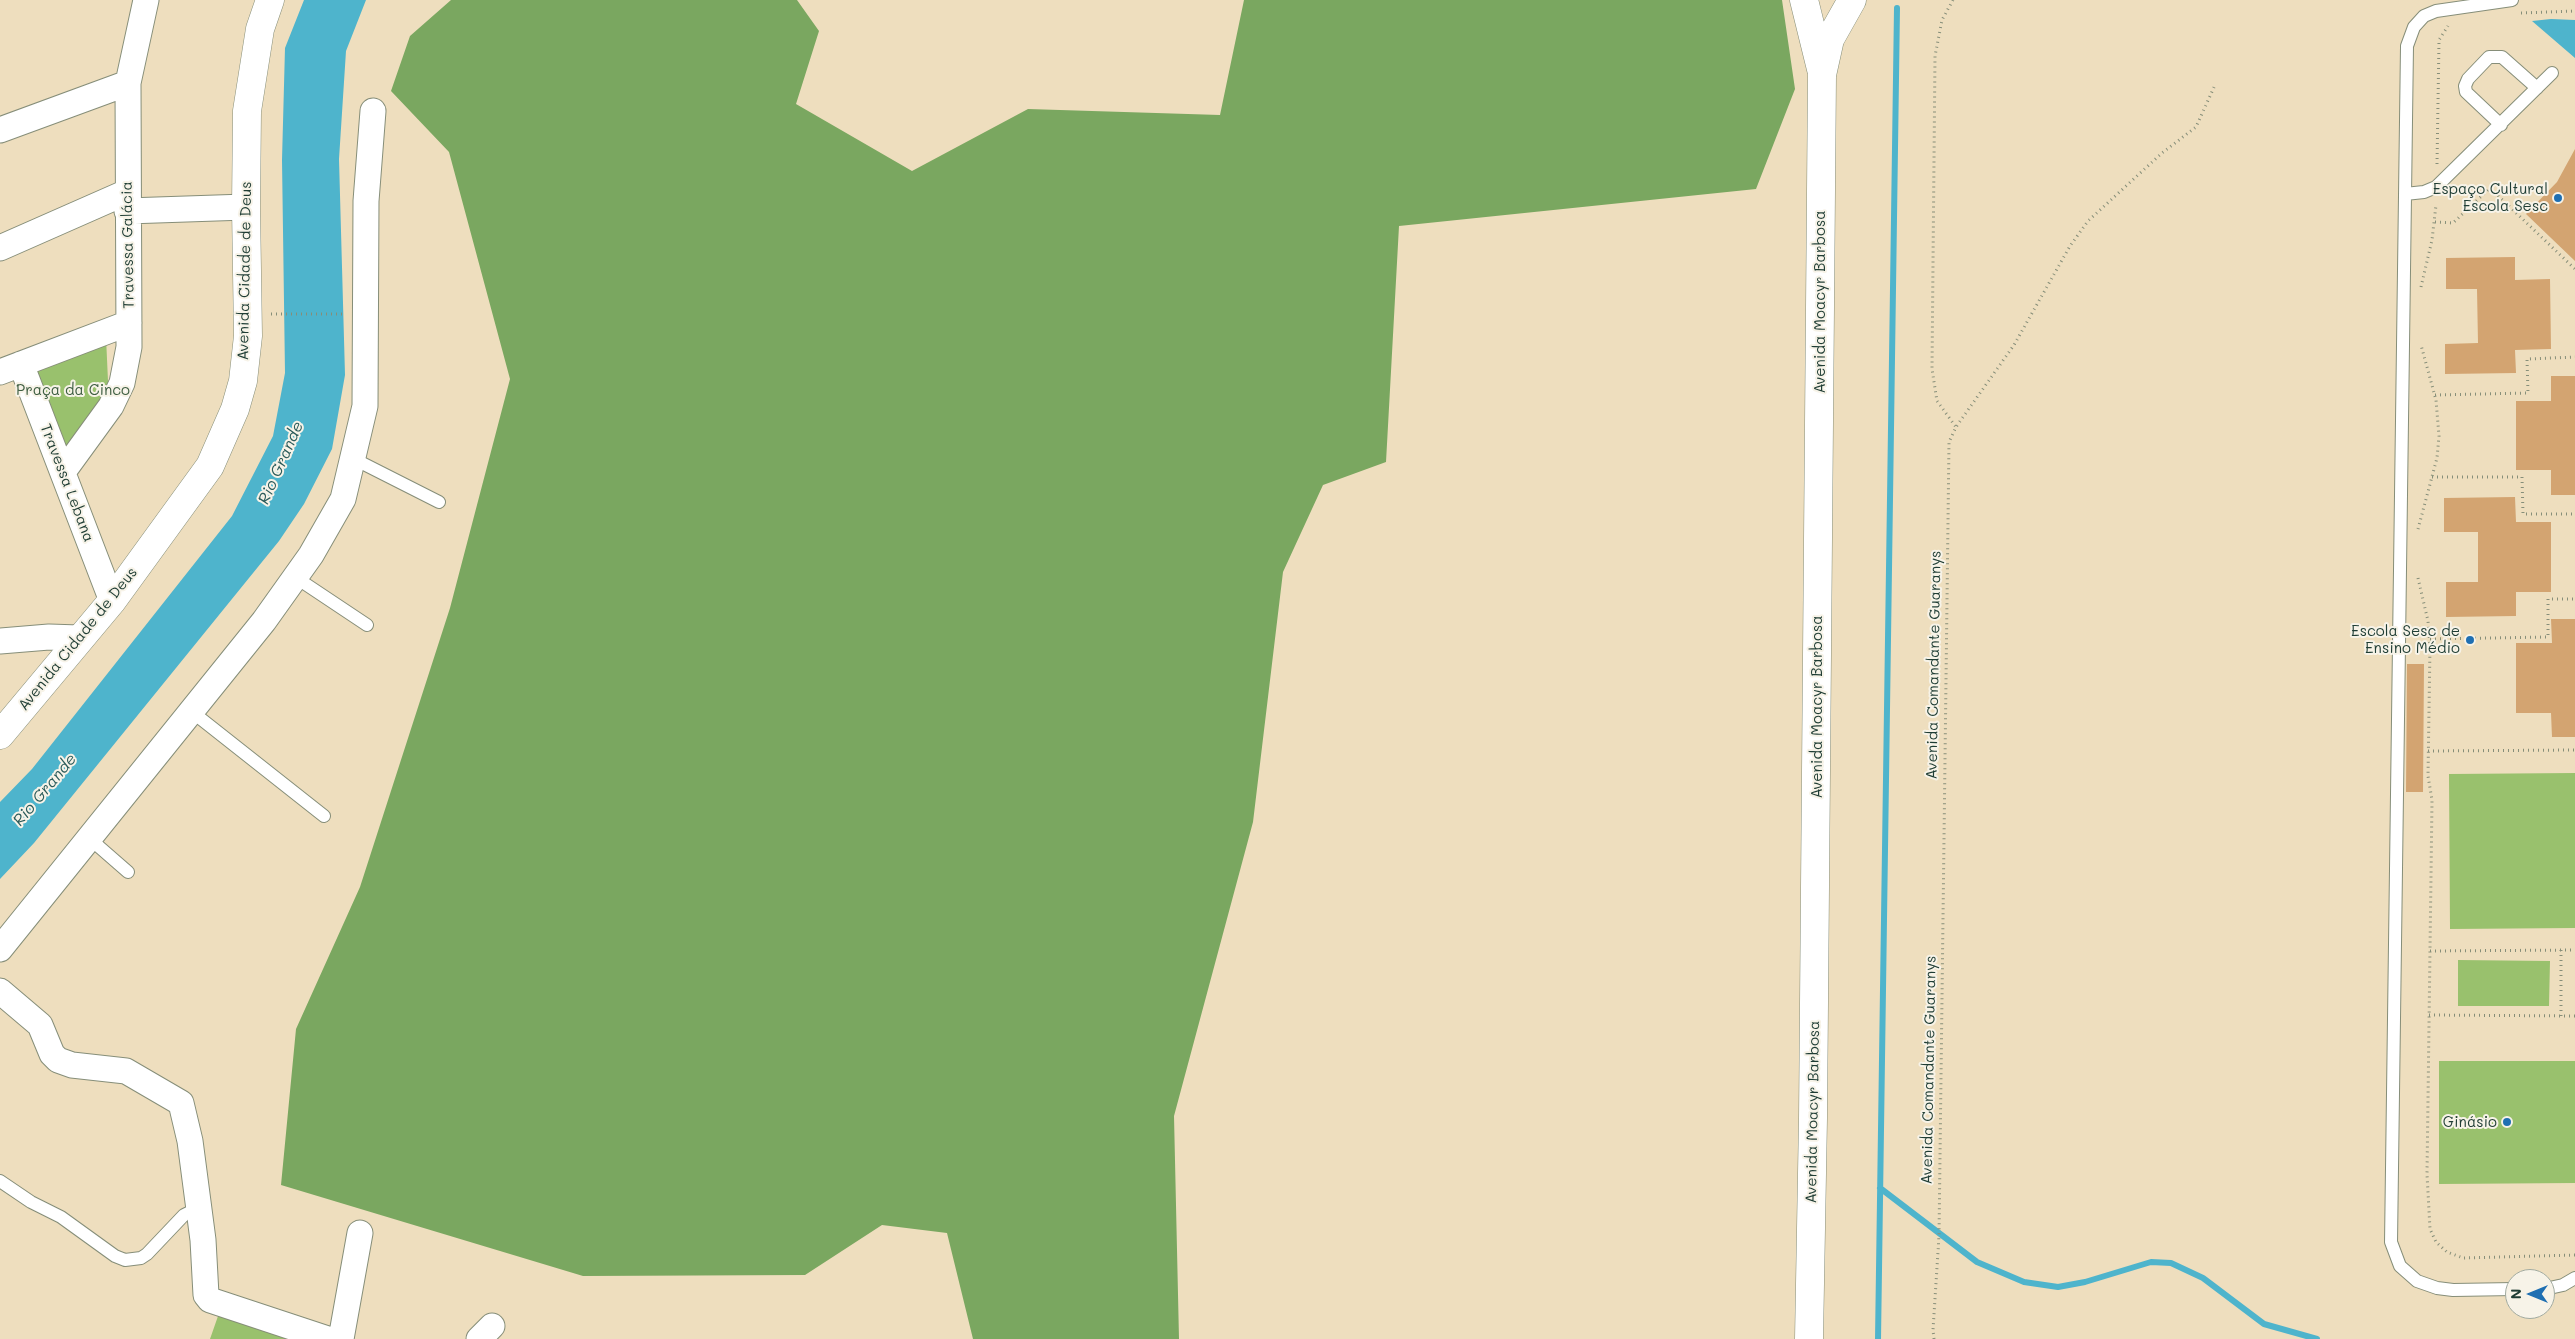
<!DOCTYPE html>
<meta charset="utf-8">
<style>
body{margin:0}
#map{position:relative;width:2575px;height:1339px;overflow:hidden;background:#eedebe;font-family:Mali,sans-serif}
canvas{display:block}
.north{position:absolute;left:2505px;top:1269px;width:50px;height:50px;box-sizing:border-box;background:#f7f3e8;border:1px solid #a1aaa0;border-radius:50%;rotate:270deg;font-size:14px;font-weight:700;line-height:20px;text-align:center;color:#1f3d34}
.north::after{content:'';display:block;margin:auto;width:18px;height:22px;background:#1f6fb2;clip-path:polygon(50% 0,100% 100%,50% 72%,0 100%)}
</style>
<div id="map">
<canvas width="2575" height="1339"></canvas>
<div class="north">N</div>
</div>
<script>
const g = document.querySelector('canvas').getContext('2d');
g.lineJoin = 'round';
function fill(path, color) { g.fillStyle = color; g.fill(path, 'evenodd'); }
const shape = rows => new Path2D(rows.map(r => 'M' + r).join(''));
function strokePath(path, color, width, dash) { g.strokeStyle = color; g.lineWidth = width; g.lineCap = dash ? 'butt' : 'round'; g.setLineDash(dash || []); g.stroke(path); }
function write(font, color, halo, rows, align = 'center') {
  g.font = font + ' Mali,sans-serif'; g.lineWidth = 4; g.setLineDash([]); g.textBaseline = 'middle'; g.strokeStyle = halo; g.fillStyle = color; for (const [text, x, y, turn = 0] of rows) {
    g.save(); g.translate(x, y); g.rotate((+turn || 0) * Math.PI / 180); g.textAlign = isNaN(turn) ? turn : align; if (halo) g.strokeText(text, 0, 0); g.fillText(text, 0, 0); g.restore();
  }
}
const green = shape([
 [106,337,109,403,61,456,28,371],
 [2575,773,2575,928,2450,929,2449,774],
 [2458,960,2550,961,2549,1006,2458,1006],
 [2439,1061,2575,1061,2575,1183,2439,1184],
 [224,1299,314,1339,210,1339]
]);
const forest = shape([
 [451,0,797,0,819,31,796,104,912,171,1028,109,1220,115,1244,0,1782,0,1795,89,1756,189,1399,226,1386,462,1323,485,1283,572,1253,822,1174,1116,1179,1339,973,1339,947,1233,882,1225,805,1275,583,1276,281,1185,296,1029,360,887,450,608,510,379,449,152,391,91,410,36]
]);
const water = shape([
 [304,0,366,0,346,51,339,159,345,375,332,449,304,504,279,541,34,843,0,879,0,802,32,769,232,516,273,436,285,373,282,160,285,48],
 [2551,19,2575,20,2575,58,2532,21]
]);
const stream = shape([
 [1880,1188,1977,1262,2024,1282,2058,1287,2085,1282,2151,1262,2171,1263,2203,1278,2264,1324,2317,1339],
 [1878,1339,1897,8]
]);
const building = shape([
 [2575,149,2575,261,2526,214,2557,182],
 [2515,257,2515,280,2550,279,2551,349,2515,350,2516,373,2445,374,2445,344,2478,343,2477,289,2446,289,2446,258],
 [2551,376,2575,376,2575,495,2551,495,2551,470,2516,470,2516,401,2551,401],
 [2515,497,2516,522,2551,522,2551,592,2516,592,2516,616,2446,617,2446,582,2478,582,2478,532,2444,532,2444,498],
 [2551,619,2575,619,2575,737,2552,737,2551,713,2516,713,2516,643,2552,643],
 [2407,664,2424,664,2423,792,2406,792]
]);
const path = shape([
 [1953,0,1942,20,1935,56,1932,369,1937,401,1956,427],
 [2521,13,2575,11],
 [2437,164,2439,40,2448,26],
 [2435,222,2453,223,2490,188,2575,269],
 [2421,287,2432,240,2436,205],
 [271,314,345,314],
 [2435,395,2528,393,2527,359,2575,357],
 [2432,477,2522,477,2523,514,2575,514],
 [2418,529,2437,458,2439,436,2436,400,2421,345],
 [2418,578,2428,621,2430,646,2428,776,2432,800,2427,1174,2430,1229,2436,1242,2447,1252,2463,1258,2575,1255],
 [2430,639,2548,637,2548,599,2575,599],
 [2428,751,2575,750],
 [2561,950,2561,1016],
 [2430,951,2575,950],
 [2429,1015,2575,1016],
 [1934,1339,1933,1330,1939,1236,1949,442,1956,427,2014,345,2070,246,2088,221,2162,153,2196,127,2215,85]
]);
const service = shape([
 [2512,0,2436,11,2424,16,2414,27,2407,46,2391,1242,2400,1266,2417,1281,2437,1288,2453,1290,2515,1289],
 [2501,125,2466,92,2465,86,2468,79,2489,57,2502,57,2537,88],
 [2405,194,2424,192,2436,187,2552,73],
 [354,459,439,502],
 [295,577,367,625],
 [191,711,324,816],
 [89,838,128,872],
 [0,1181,31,1202,61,1217,115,1256,125,1260,141,1258,147,1254,184,1215,198,1208],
 [2545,1289,2563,1285,2575,1278]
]);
const minor = shape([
 [0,130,128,83],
 [127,211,246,207],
 [0,248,127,192],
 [21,364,112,601],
 [0,372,129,323],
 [63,472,111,406,122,383,129,347,128,83,146,0],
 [0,641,49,637,79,638],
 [0,949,264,621,311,555,343,499,365,406,366,201,373,111],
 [0,991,40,1025,52,1054,58,1060,72,1065,126,1071,181,1103,190,1141,203,1240,206,1295,210,1300,328,1339],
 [341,1339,360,1233],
 [479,1339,492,1326]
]);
const tertiary = shape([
 [1804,0,1821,69],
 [0,735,112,601,210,466,235,409,243,381,248,336,246,207,247,111,260,29,270,0],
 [1809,1339,1813,1118,1822,75,1830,39,1852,0]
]);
const markers = [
 [2558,198,5,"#1f6fb2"],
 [2470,640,5,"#1f6fb2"],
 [2507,1122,5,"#1f6fb2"]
];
const poiNames = [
 ["Espaço Cultural",2548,189],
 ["Escola Sesc",2548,206],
 ["Escola Sesc de",2460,631],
 ["Ensino Médio",2460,648],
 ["Ginásio",2497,1122]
];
const streetNames = [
 ["Travessa Galácia",128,245,-91],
 ["Avenida Cidade de Deus",245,271,-89],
 ["Avenida Moacyr Barbosa",1820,302,-90],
 ["Travessa Lebana",67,483,69],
 ["Avenida Cidade de Deus",78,639,-51],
 ["Avenida Comandante Guaranys",1934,665,-89],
 ["Avenida Moacyr Barbosa",1817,707,-90],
 ["Avenida Comandante Guaranys",1929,1070,-89],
 ["Avenida Moacyr Barbosa",1813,1112,-89]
];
const parkNames = [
 ["Praça da Cinco",73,390]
];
const waterNames = [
 ["Rio Grande",281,463,-66],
 ["Rio Grande",45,790,-50]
];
fill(green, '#99c16d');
fill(forest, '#7aa760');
fill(water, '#4eb4cc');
strokePath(stream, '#4eb4cc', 6);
fill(building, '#d3a471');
strokePath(service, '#868e79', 14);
strokePath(minor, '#868e79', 27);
strokePath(tertiary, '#868e79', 29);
strokePath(path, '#868e79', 3, [1, 4]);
strokePath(service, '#fff', 12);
strokePath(minor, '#fff', 25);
strokePath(tertiary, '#fff', 28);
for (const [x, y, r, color] of markers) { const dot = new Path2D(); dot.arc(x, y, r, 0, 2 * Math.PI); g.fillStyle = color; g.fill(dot); strokePath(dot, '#f7f3e8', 2); }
write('15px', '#1f3d34', '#f7f3e8', poiNames, 'right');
write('15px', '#1f3d34', '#f7f3e8', streetNames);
write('15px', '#3e5e42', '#f7f3e8', parkNames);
write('italic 16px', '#2b5b5a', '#f7f3e8', waterNames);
</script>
